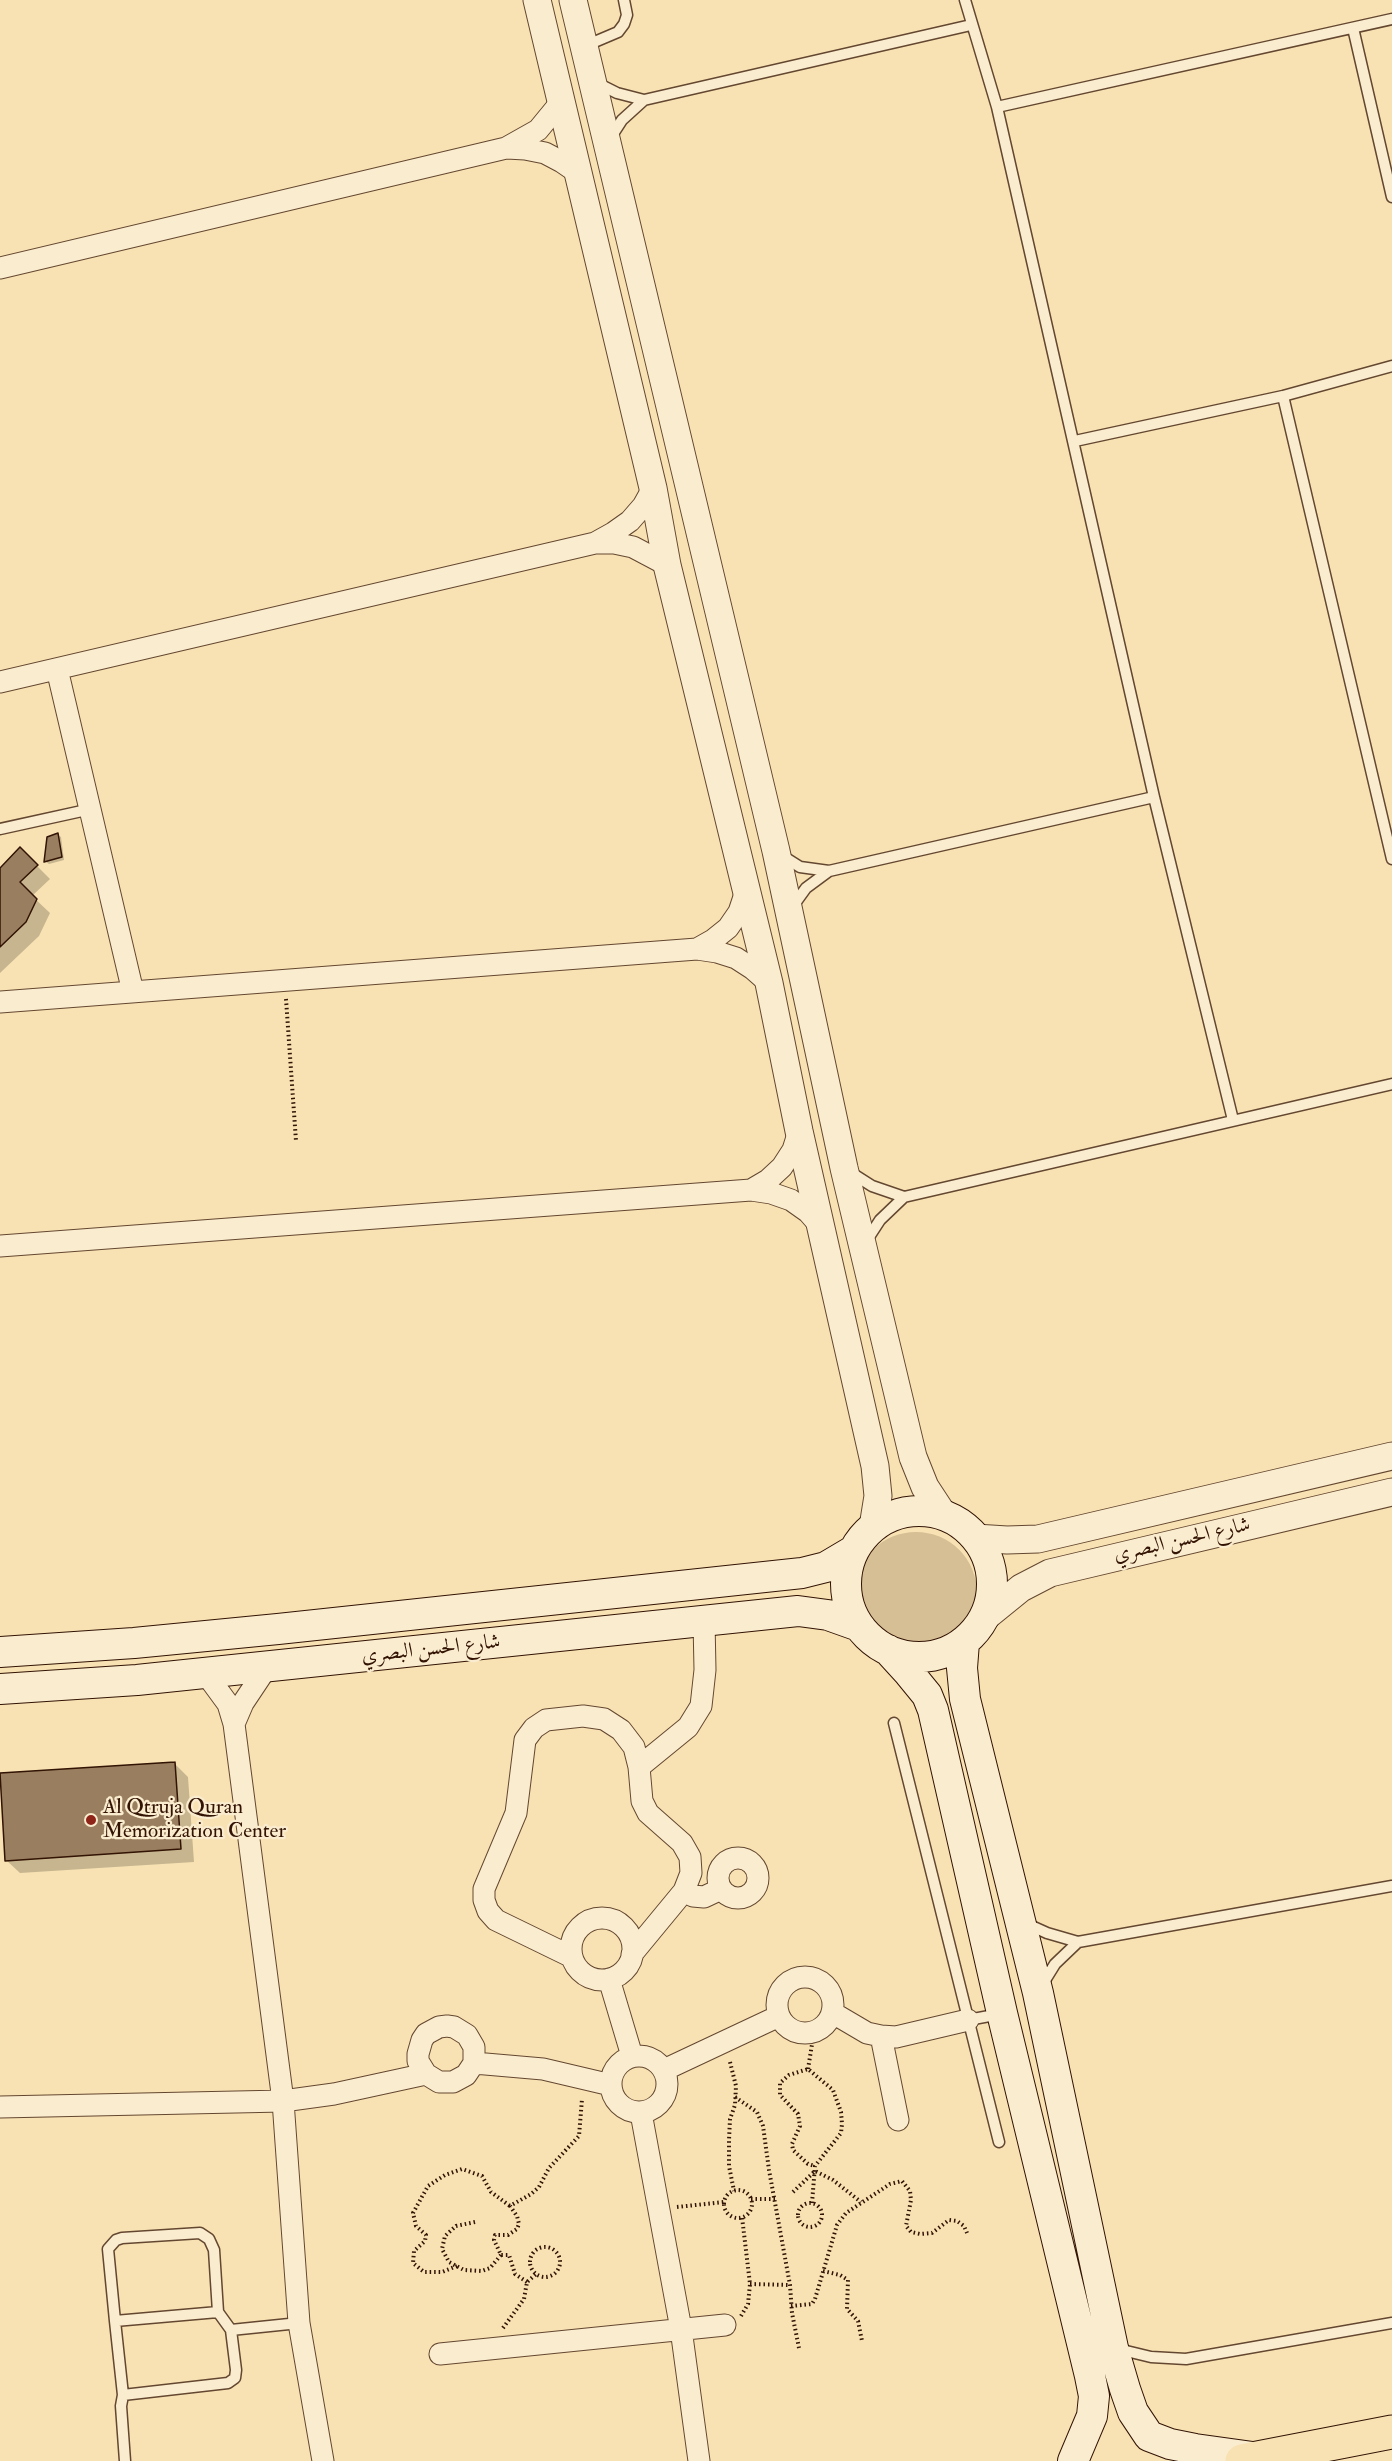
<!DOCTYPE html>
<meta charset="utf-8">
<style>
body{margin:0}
canvas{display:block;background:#f8e2b3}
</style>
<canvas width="1392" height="2461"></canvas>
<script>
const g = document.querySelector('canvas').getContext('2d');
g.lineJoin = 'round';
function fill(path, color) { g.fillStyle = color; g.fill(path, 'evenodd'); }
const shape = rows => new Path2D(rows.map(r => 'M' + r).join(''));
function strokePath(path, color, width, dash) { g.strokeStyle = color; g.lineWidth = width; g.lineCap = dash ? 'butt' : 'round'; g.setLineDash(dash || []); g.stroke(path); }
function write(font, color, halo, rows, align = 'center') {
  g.font = font + ' "IM FELL Double Pica",Amiri,serif'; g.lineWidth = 4.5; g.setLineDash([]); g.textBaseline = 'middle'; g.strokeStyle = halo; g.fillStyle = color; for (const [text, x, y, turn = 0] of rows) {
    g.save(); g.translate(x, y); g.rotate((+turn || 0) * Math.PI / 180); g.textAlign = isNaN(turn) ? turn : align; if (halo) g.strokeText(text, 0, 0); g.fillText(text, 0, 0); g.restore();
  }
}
const green = shape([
 '855 1593a61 61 0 1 1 122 0a61 61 0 1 1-122 0Z'
]);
const shadow = shape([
 [58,835,61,837,64,860,49,864,46,862,48,838],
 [20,849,50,879,32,896,50,913,39,936,0,973,0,870],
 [174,1763,188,1777,194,1862,20,1873,6,1860]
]);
const building = shape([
 [58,833,62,857,44,862,47,837,58,833],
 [20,847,38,865,20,882,37,899,26,922,0,947,0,868,20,847],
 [175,1762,181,1849,5,1861,0,1773,175,1762]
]);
const path = shape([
 [286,999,296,1141],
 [730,2062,736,2086,735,2105,730,2119,729,2140,729,2166,734,2191],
 [808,2069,814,2032],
 [735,2097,757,2112,763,2126,769,2170,790,2285,792,2313,799,2348],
 '724 2204a14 14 0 1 1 28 0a14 14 0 1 1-28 0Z',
 [793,2192,815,2171,833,2180,861,2202],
 [751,2199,776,2199],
 '798 2215a12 12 0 1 1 24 0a12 12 0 1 1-24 0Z',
 [812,2203,815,2166,841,2133,842,2124,841,2112,833,2090,808,2069,789,2075,780,2083,780,2095,798,2114,800,2126,792,2144,793,2150,808,2164,815,2166],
 [677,2207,724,2202],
 [475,2222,456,2226,445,2236,442,2249,449,2262,464,2270,482,2271,490,2268,501,2255],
 '530 2262a15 15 0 1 1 30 0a15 15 0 1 1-30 0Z',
 [457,2266,442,2272,424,2272,413,2263,414,2251,425,2241,426,2235,416,2226,413,2213,428,2186,445,2175,462,2169,482,2176,491,2192,510,2206],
 [823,2271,840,2275,848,2280,847,2309,858,2321,862,2341],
 [527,2282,515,2274,509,2255,501,2255,494,2240,495,2235,508,2235,517,2229,519,2224,517,2216,510,2206,531,2194,539,2187,549,2168,579,2136,582,2099],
 [750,2284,790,2285],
 [791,2306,812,2304,815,2299,837,2225,846,2213,890,2184,902,2181,910,2191,911,2200,906,2226,911,2232,920,2234,932,2233,949,2220,957,2221,964,2226,967,2233],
 [741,2316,748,2304,750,2284,742,2217],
 [503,2328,524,2299,527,2282,536,2274]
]);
const service = shape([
 [965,0,997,107,1154,797,1233,1120],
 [1353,28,1392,197],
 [585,46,618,32,624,24,627,15,624,0],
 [597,83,617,93,644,100],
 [997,107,1392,19],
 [611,137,622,120,644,100,971,25],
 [1283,396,1392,859],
 [1075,441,1283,396,1392,366],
 [0,829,91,809],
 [781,855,800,867,829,871,1154,797],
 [793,906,806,888,829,871],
 [850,1172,872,1186,904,1197],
 [867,1240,880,1220,904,1197,1392,1084],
 [894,1723,999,2142],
 [1027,1924,1047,1933,1078,1942,1392,1886],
 [1042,1985,1055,1964,1078,1942],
 [968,2020,1000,2014],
 [115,2321,123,2395],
 [231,2330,299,2323],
 [1118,2349,1151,2357,1186,2359,1392,2323],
 [125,2461,121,2406,123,2395,228,2383,235,2378,236,2370,231,2330,218,2312,214,2250,209,2239,200,2233,122,2238,116,2240,108,2249,115,2321,218,2312]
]);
const minor = shape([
 [507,148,525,149,545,153,562,162,578,173],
 [0,268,506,148,538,130,561,102],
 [595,543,614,543,633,547,667,565],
 [57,669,133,992],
 [0,682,595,543,613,533,630,521,643,506,653,488],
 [697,949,713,940,728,928,739,912,745,894],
 [0,1002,697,949,717,952,736,958,753,969,769,983],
 [751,1190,768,1180,782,1167,793,1150,799,1131],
 [0,1246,751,1190,771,1193,791,1200,808,1212,822,1228],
 [206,1674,228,1704,234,1724,283,2101,299,2323,323,2461],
 [234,1724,243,1703,267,1667],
 [639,1767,688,1727,701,1706,705,1670,704,1621],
 '718 1878a20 20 0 1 1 40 0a20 20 0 1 1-40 0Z',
 [684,1891,693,1896,704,1897,721,1889],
 '571 1949a31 31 0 1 1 62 0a31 31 0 1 1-62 0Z',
 [572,1957,496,1920,488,1911,484,1900,484,1889,516,1813,525,1740,534,1728,546,1720,583,1716,604,1719,621,1730,634,1747,639,1767,642,1801,648,1813,682,1843,690,1857,691,1873,684,1891,632,1954],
 '777 2005a28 28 0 1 1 56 0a28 28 0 1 1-56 0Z',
 [609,1979,632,2056],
 [833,2013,867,2033,881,2036,896,2037,968,2020],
 [881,2036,898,2120],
 '611 2084a28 28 0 1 1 56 0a28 28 0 1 1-56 0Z',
 [474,2063,543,2069,611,2085],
 [664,2070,779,2016],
 [0,2107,283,2101,334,2094,426,2074,439,2082,453,2082,466,2075,474,2063,474,2047,467,2035,454,2027,447,2026,439,2027,426,2034,422,2040,418,2054,418,2061,426,2074],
 [641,2113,681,2329,699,2461],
 [440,2354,725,2325]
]);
const tertiary = shape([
 [537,0,653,488,667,565,769,983,799,1131,875,1466,878,1496,873,1527],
 [573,0,776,851,844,1168,913,1457,925,1487,944,1516],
 [975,1538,1007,1540,1038,1539,1392,1456],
 [984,1618,1021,1588,1050,1573,1392,1492]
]);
const secondary = shape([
 '846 1584a73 73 0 1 1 146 0a73 73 0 1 1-146 0Z',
 [964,1642,962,1668,965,1699,1038,1993,1113,2348,1125,2389,1133,2412,1149,2436,1170,2444,1195,2449,1260,2458],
 [888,1650,909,1673,927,1695,933,1710,1002,2013,1090,2376,1094,2396,1092,2416,1073,2461],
 [0,1652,134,1643,278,1629,802,1573,826,1567,853,1551],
 [0,1689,137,1680,798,1611,828,1615,859,1626]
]);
const trunk = shape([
 [1242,2461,1392,2432]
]);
const markers = [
 [91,1820,6,"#8f2418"]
];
const streetNames = [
 ["شارع الحسن البصري",1182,1541,-13],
 ["شارع الحسن البصري",431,1650,-6]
];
const poiNames = [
 ["Al Qtruja Quran",103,1808],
 ["Memorization Center",103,1832]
];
fill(green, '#d6bf95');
fill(shadow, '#0003');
fill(building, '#997f5f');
strokePath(building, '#321304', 1.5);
strokePath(service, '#644730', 13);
strokePath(minor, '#644730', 23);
strokePath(tertiary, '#644730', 29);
strokePath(secondary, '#321304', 32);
strokePath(trunk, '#321304', 35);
strokePath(path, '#321304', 4, [1.5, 3]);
strokePath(service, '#faecce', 10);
strokePath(minor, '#faecce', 21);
strokePath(tertiary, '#faecce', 27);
strokePath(secondary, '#faecce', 30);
strokePath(trunk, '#f8e2b3', 33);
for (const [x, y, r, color] of markers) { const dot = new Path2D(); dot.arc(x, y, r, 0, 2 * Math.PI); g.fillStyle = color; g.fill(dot); strokePath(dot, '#faecce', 2); }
write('21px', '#321304', '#faecce', streetNames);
write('21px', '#321304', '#faecce', poiNames, 'left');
</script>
